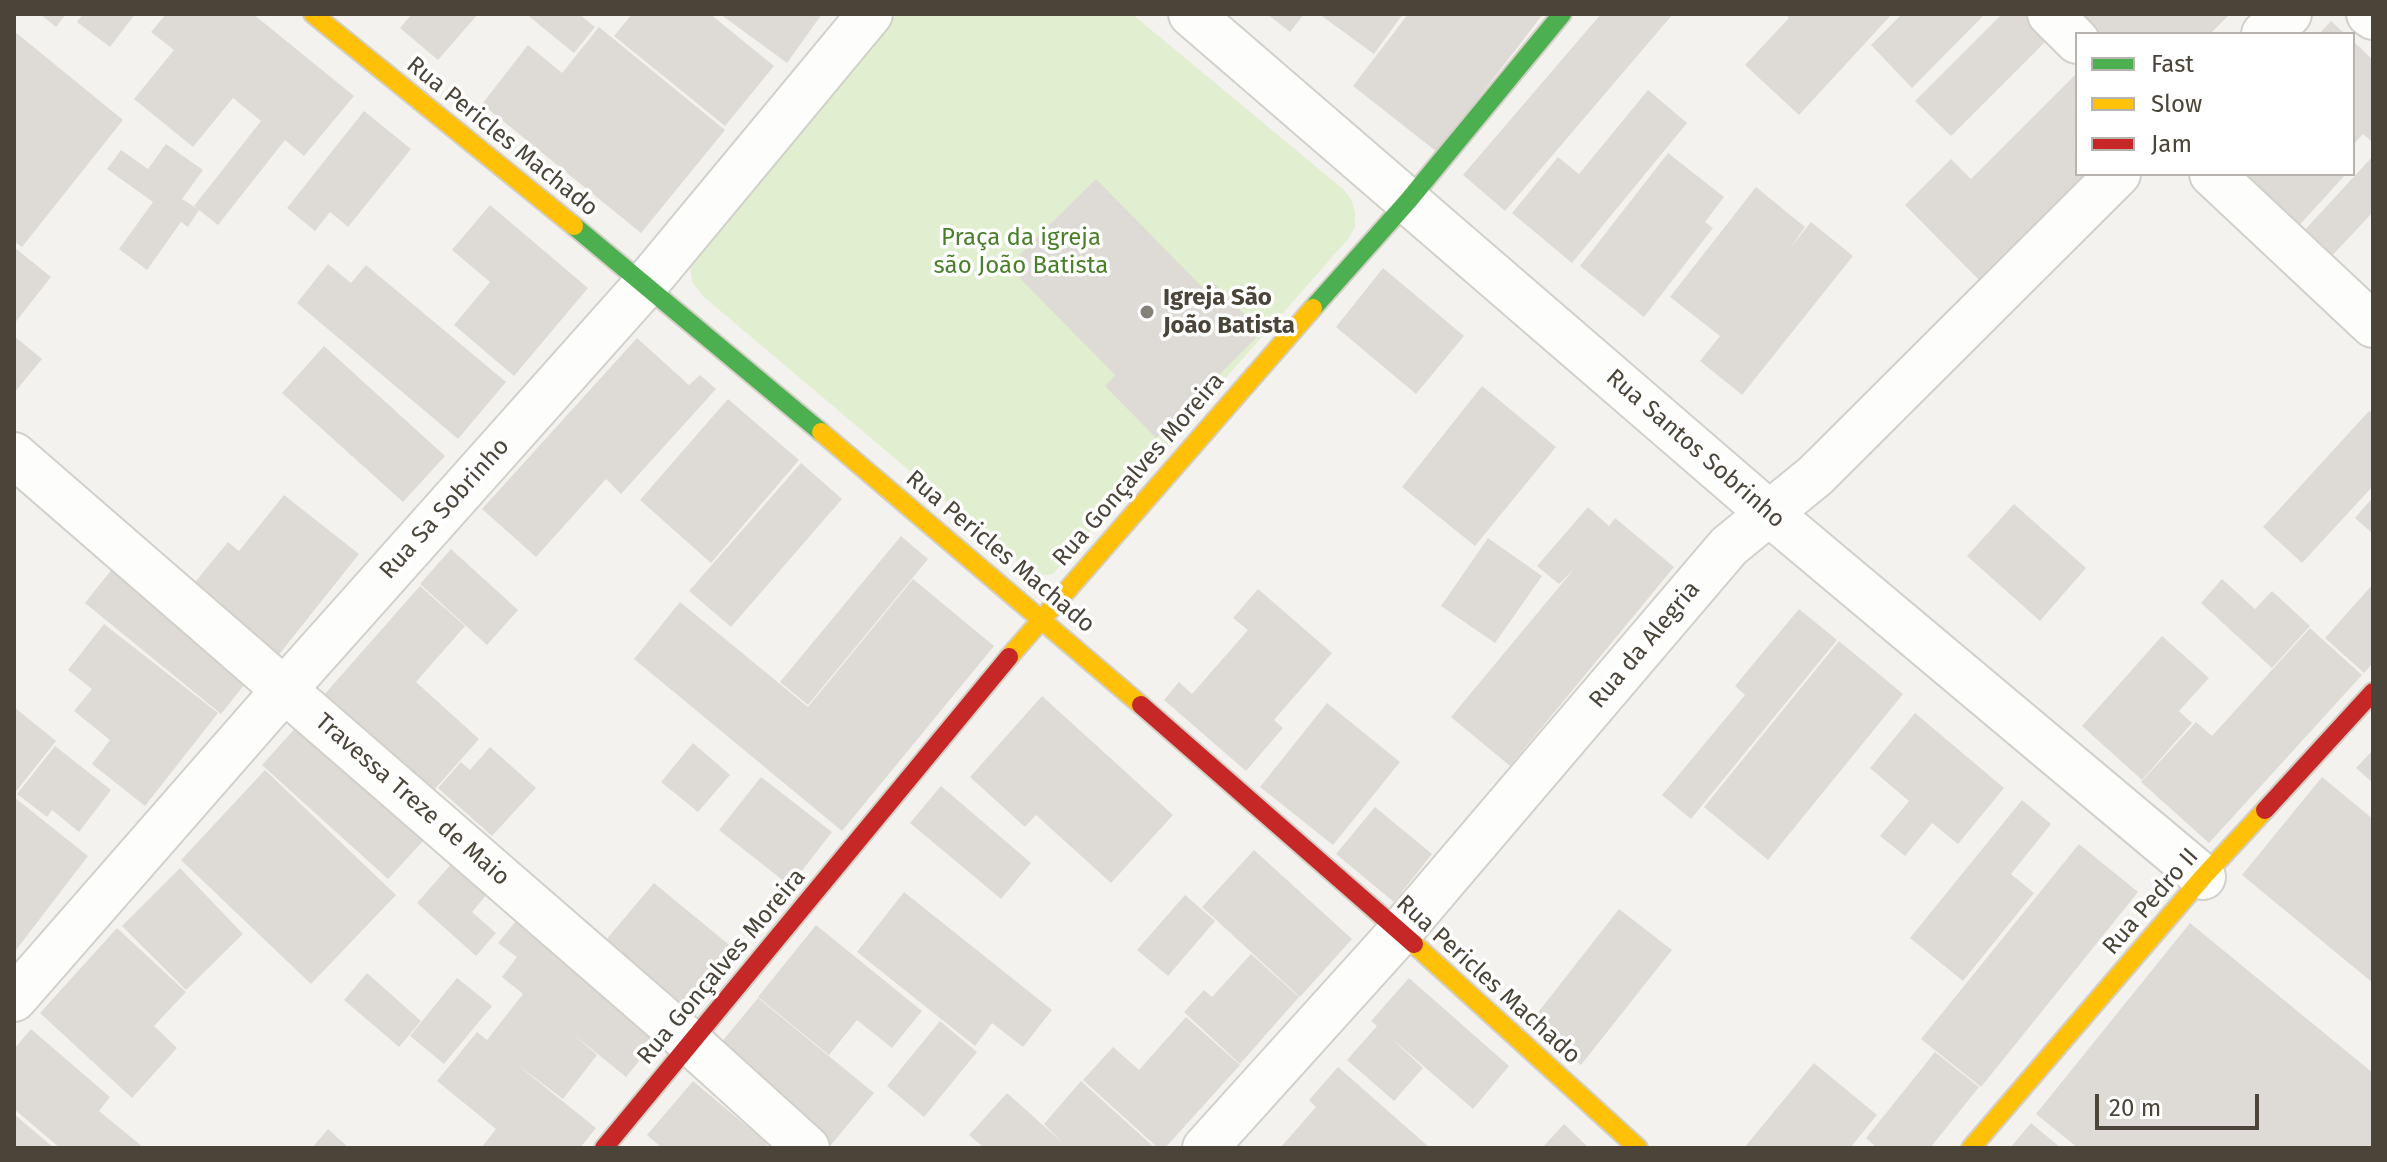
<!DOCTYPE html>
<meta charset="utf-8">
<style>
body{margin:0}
#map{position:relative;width:2387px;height:1162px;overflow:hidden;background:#f4f2ee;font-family:"Fira Sans",sans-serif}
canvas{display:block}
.frame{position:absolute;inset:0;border:16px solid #4b4439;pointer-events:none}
.legend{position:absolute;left:2075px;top:32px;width:280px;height:144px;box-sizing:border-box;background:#fff;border:2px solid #b7b4b0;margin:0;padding:10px 14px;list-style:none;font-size:24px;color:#4b4439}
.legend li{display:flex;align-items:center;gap:16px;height:40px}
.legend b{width:40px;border:2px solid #b7b4b0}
.scale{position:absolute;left:2095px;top:1094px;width:164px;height:36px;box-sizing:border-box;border:4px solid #4b4439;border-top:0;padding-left:10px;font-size:24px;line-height:28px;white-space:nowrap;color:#4b4439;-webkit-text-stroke:6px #fff;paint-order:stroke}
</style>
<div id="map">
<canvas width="2387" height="1162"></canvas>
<div class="frame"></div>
<ul class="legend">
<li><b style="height:10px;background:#4caf50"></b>Fast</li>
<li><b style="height:10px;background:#ffc107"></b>Slow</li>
<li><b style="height:10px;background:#c62828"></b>Jam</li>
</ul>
<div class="scale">20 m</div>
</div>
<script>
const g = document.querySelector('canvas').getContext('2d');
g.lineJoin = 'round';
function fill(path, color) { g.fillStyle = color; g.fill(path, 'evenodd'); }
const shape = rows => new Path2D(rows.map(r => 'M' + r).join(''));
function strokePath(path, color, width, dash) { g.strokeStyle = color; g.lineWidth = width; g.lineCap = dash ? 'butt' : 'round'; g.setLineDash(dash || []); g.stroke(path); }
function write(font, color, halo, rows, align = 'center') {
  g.font = font + ' "Fira Sans",sans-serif'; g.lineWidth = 7; g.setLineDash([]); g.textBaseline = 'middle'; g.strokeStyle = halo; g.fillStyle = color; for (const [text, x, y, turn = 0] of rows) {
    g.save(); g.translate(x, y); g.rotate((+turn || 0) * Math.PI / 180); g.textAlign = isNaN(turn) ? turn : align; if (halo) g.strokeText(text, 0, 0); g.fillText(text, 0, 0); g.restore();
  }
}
const green = shape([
 [897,14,1132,14,1343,189,1351,199,1355,212,1355,227,1349,238,1053,574,1039,576,1027,570,704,297,692,282,690,265,700,237]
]);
const building = shape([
 [40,14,66,14,56,27],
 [83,14,135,14,110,47,77,22],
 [166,14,253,14,354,96,304,156,285,140,218,225,194,206,261,121,233,98,193,147,134,99,174,50,151,32],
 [412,14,478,14,438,60,400,28],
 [526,14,579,14,595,27,574,53],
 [632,14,710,14,774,66,725,126,614,36],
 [720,14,822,14,787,63],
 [1267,14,1304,14,1290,32],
 [1319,14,1403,14,1374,54],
 [1408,14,1543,14,1437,152,1353,86],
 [1601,14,1673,14,1505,211,1463,175],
 [1785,14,1892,14,1799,115,1745,65,1789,18],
 [1902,14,1985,14,1912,88,1871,45],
 [2002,14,2028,14,2050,37,1951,136,1915,101],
 [2075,14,2230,14,2210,34,2095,34],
 [2331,21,2345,34,2319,34],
 [599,27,725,130,641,233,482,104,528,45,562,73],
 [14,31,123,120,22,247,14,241],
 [2353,41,2373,60,2373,143,2363,134,2353,145],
 [2077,73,2077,174,2086,174,1980,281,1905,205,1951,159,1971,179],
 [1648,90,1687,123,1572,263,1512,213,1558,157,1579,174],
 [364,111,411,149,348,227,330,212,315,231,287,208],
 [166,144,203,170,182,199,199,210,188,227,181,222,147,270,119,249,153,202,107,169,121,150,148,169],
 [1668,153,1724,197,1705,222,1713,228,1644,317,1580,266],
 [2373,156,2373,212,2328,260,2301,234],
 [2235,174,2346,174,2295,230],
 [1096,179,1206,291,1214,283,1262,332,1156,438,1105,386,1115,375,1008,266],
 [1756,187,1805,227,1791,247,1811,222,1853,256,1742,395,1700,361,1720,336,1670,297],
 [490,205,588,288,514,376,454,325,490,282,452,250],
 [14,247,51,277,14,324],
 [328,264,351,283,366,265,506,382,458,439,297,303],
 [1383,268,1464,336,1416,394,1336,327],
 [14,336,42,359,14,393],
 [637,338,689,385,700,375,716,389,621,494,606,479,536,557,482,509],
 [324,346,445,456,403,502,282,393],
 [1482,386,1556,447,1475,546,1402,487],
 [728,399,799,460,711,563,640,500],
 [2369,411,2373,414,2373,486,2302,563,2263,527],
 [801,463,842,499,731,627,689,591],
 [284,495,359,554,277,657,191,587,228,542,239,551],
 [2373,497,2373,534,2355,518],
 [2014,504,2086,568,2040,621,1967,556],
 [1588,507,1609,526,1615,518,1674,567,1510,766,1451,717,1574,569,1559,584,1537,566],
 [901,536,928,559,808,705,780,682],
 [1488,538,1542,576,1495,643,1441,606],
 [451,549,518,610,487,645,420,584],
 [116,564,252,675,221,714,85,603],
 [913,579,994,646,842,831,634,659,680,602,808,707],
 [2222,579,2255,609,2272,591,2310,626,2272,668,2201,603],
 [2373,584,2373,663,2364,673,2325,638],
 [420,586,465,626,416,682,479,739,434,790,371,734,368,737,323,696],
 [1258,589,1332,653,1274,720,1283,728,1246,771,1164,700,1179,682,1192,694,1248,630,1233,618],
 [1799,609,1837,640,1691,819,1662,795,1745,695,1735,686],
 [104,624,218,713,145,806,92,764,110,740,74,711,92,689,68,670],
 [2310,628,2362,675,2209,843,2141,782,2196,722,2212,736],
 [2162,636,2209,678,2179,711,2192,723,2142,780,2082,726],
 [1839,641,1903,694,1768,860,1704,807],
 [1042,696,1173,815,1111,883,1036,815,1025,827,970,777],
 [1327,703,1400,762,1333,845,1260,787],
 [14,707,56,741,14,794],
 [1915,713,2004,788,1958,844,1932,823,1905,856,1880,836,1909,801,1870,768],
 [298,725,425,839,388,879,262,765],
 [693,743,730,775,698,812,661,782],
 [55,746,111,790,79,832,52,810,47,817,17,794],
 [490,747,536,788,492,836,438,788,461,762,470,770],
 [2373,750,2373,783,2356,768],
 [265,770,396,895,311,984,181,860],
 [761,777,832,832,790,886,719,830],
 [2322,777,2373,819,2373,983,2242,875],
 [941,786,1031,863,1001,899,910,823],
 [14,797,88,856,16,950,14,948],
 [2022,800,2051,824,2011,874,2034,893,1963,981,1910,938],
 [1375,807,1432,854,1394,902,1336,854],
 [2079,844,2138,892,1981,1087,1921,1039],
 [1254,850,1352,939,1300,997,1202,907],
 [453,862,488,893,472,912,496,933,476,956,417,903],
 [180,868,243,934,186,990,122,926],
 [654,883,739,953,690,1012,605,941],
 [904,892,1052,1010,1023,1047,992,1023,975,1046,857,952],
 [1185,895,1215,921,1168,976,1137,950],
 [1619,909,1672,950,1581,1065,1529,1024],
 [520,916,663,1032,626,1077,573,1034,597,1055,563,1099,515,1063,596,1128,580,1148,481,1148,496,1129,437,1081,477,1032,487,1040,523,994,502,977,517,957,498,943],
 [2190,923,2373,1073,2373,1148,2078,1148,2036,1114],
 [816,925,922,1011,892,1048,857,1020,829,1055,758,997],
 [117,928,186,992,154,1026,177,1048,132,1098,40,1013],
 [1251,954,1299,997,1240,1064,1184,1012,1204,990,1212,997],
 [367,973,421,1021,399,1047,344,1000],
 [457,978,492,1006,444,1064,410,1036],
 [1409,978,1509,1066,1473,1109,1390,1037,1423,1068,1394,1101,1347,1060,1377,1026,1371,1021],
 [758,998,874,1093,831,1145,715,1050],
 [1186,1017,1240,1065,1165,1148,1158,1148,1083,1080,1113,1047,1139,1070],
 [940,1021,977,1052,924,1117,887,1086],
 [31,1029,110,1097,99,1111,144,1148,60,1148,14,1109,14,1049],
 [1935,1052,1979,1087,1930,1148,1877,1148,1866,1138],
 [1814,1063,1877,1115,1850,1148,1744,1148],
 [1338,1067,1430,1148,1280,1148,1316,1107,1309,1100],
 [693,1081,768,1144,765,1148,662,1148,647,1135],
 [1081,1081,1155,1148,984,1148,969,1135,1007,1093,1063,1143,1044,1124],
 [14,1114,54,1148,14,1148],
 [2031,1123,2061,1148,2010,1148],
 [1564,1124,1589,1148,1542,1148],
 [328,1129,349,1148,312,1148]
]);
const street = shape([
 [1191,14,1769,513,2203,877],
 [2050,14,2077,41],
 [2369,14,2373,17],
 [2264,34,2289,14],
 [2212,174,2373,325],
 [14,455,691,1043,807,1148],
 [14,999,284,690,646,284,870,14],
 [1205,1148,1400,932,1729,546,1815,476,2118,174]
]);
const fast = shape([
 [574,226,821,432],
 [1313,308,1408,201,1562,14]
]);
const slow = shape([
 [313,14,574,226],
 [821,432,1141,705],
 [1009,657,1313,308],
 [1414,944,1638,1148],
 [1971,1148,2203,877,2265,810]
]);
const jam = shape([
 [1141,705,1414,944],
 [2265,810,2373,692],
 [604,1148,1009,657]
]);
const markers = [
 [1147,312,8,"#868178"]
];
const streetNames = [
 ["Rua Pericles Machado",502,137,39],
 ["Rua Santos Sobrinho",1695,449,41],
 ["Rua Gonçalves Moreira",1139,470,-49],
 ["Rua Sa Sobrinho",445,509,-48],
 ["Rua Pericles Machado",1000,552,40],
 ["Rua da Alegria",1645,645,-50],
 ["Travessa Treze de Maio",412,800,41],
 ["Rua Pedro II",2151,902,-49],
 ["Rua Gonçalves Moreira",722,967,-50],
 ["Rua Pericles Machado",1488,980,42]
];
const parkNames = [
 ["Praça da igreja",1021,238],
 ["são João Batista",1021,266]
];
const poiNames = [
 ["Igreja São",1163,298],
 ["João Batista",1163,326]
];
fill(green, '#e1eecf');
fill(building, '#dedbd6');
strokePath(street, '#d2d0cb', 48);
strokePath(fast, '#d3cfc5', 22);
strokePath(slow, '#d3cfc5', 22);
strokePath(jam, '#d3cfc5', 22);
strokePath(street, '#fdfdfc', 44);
strokePath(fast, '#4caf50', 18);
strokePath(slow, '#ffc107', 18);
strokePath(jam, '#c62828', 18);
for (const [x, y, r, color] of markers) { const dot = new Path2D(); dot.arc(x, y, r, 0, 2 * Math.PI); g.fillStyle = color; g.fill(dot); strokePath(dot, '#fff', 3); }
write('24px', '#4b4439', '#fff', streetNames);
write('24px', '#4a7f2a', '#fff', parkNames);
write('bold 24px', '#4b4439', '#fff', poiNames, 'left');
</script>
